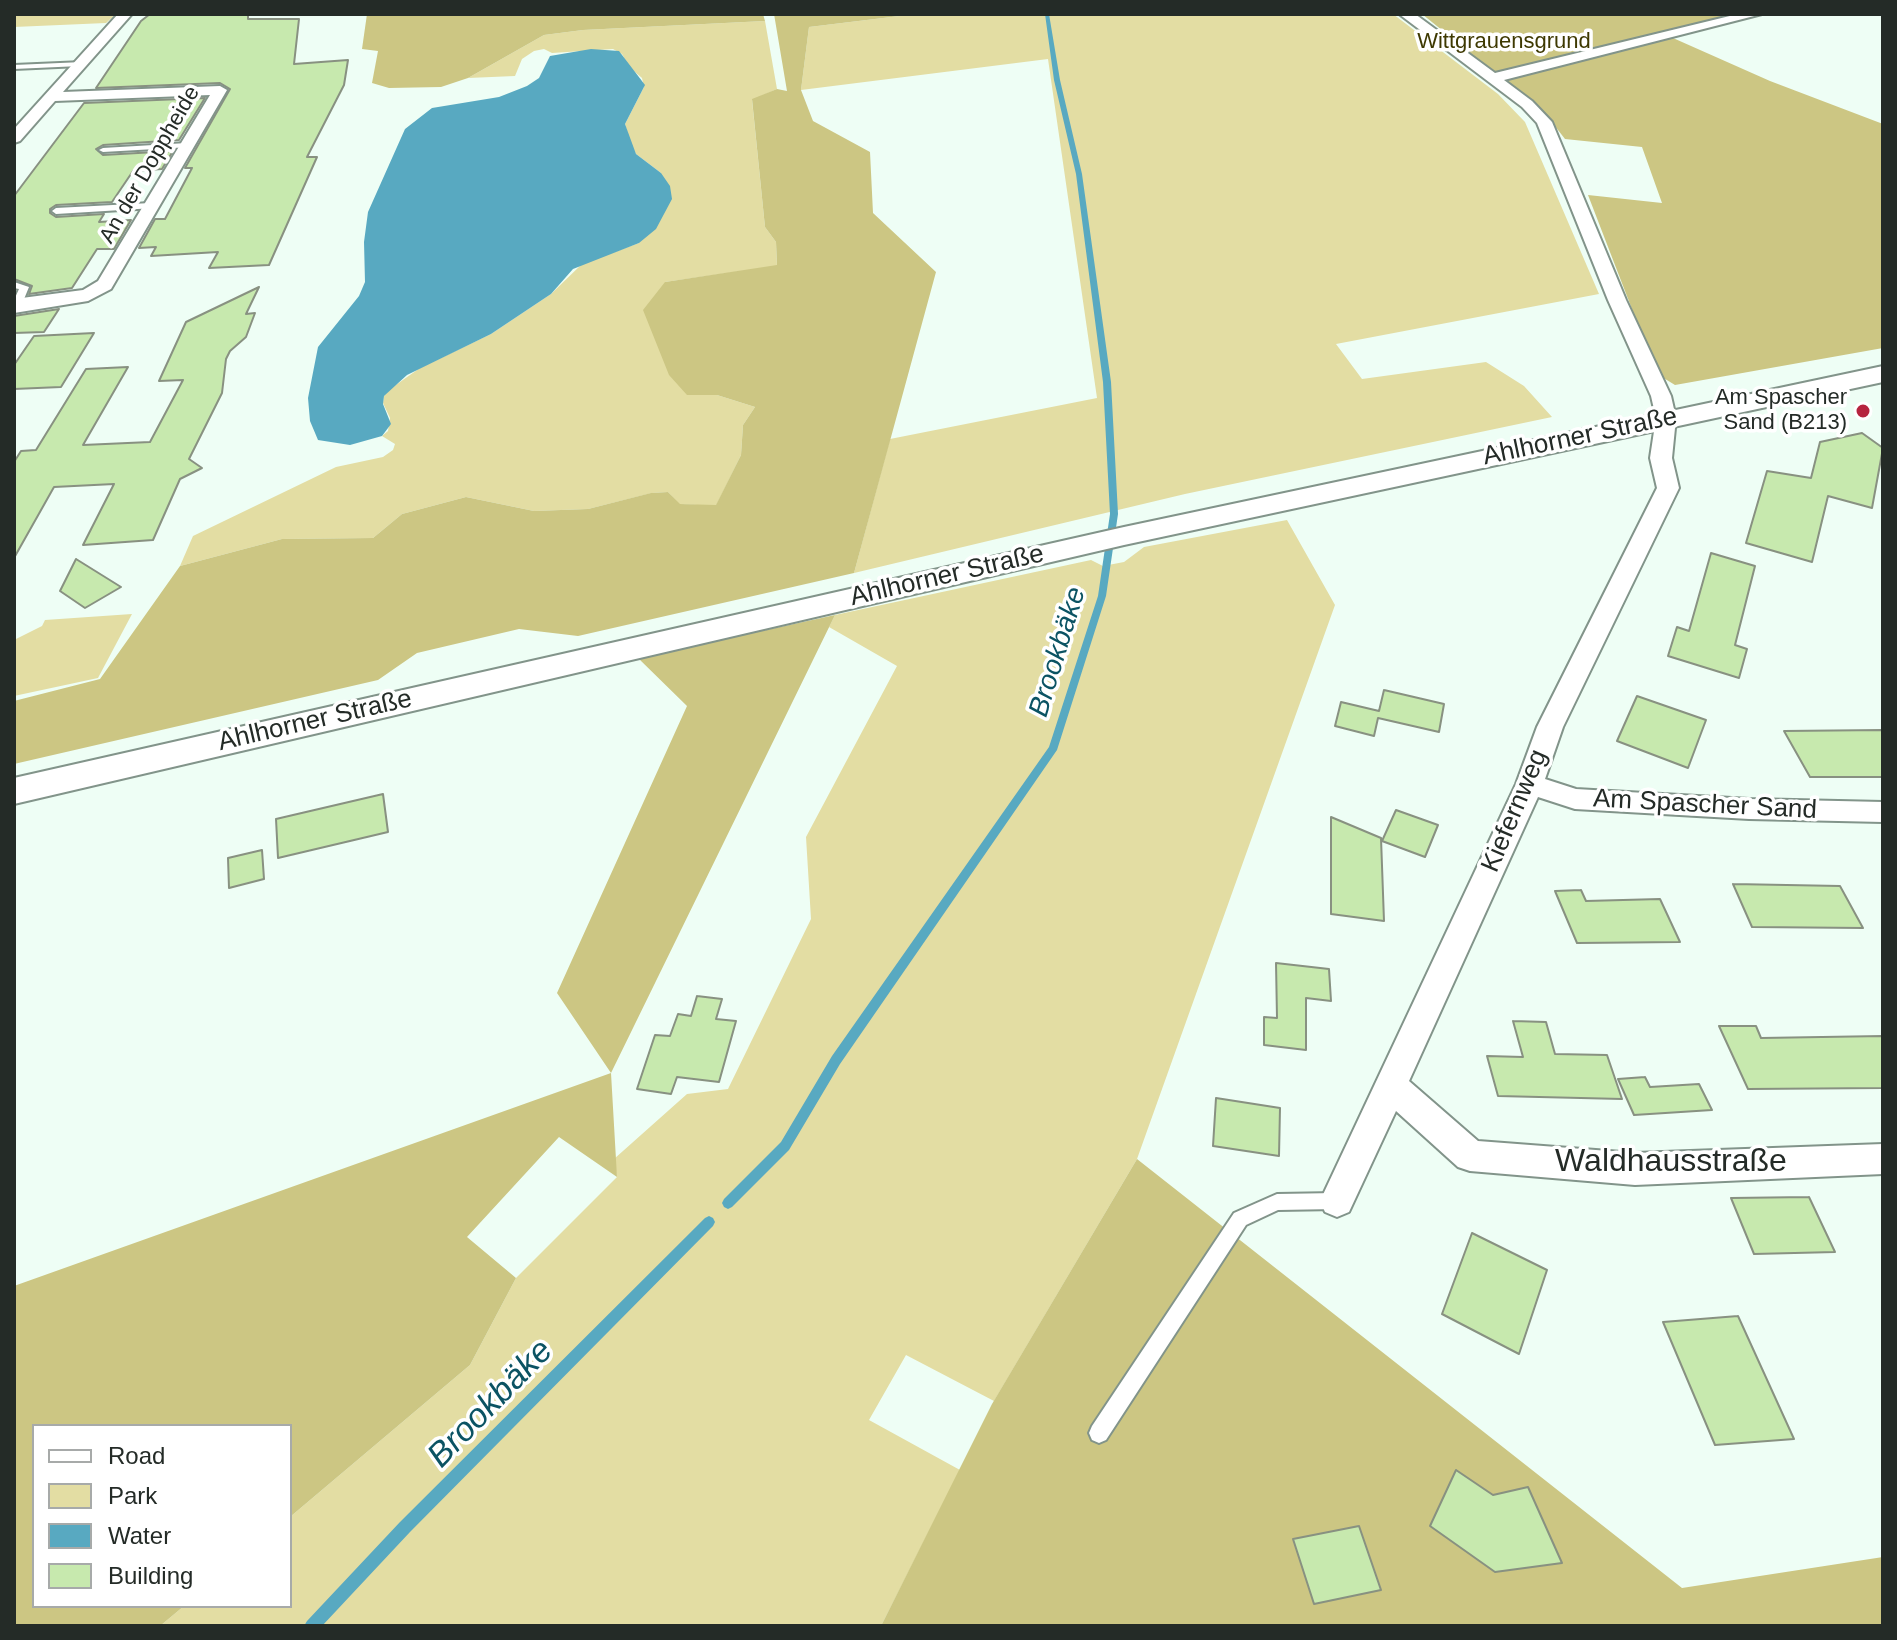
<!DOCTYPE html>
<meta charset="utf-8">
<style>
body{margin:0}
#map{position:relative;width:1897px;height:1640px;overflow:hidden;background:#eefef5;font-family:Helvetica,sans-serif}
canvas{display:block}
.frame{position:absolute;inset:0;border:16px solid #242b27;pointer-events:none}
.legend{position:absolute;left:32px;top:1424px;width:260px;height:184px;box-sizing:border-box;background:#fff;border:2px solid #a7aaa9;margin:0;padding:10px 14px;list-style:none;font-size:24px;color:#242b27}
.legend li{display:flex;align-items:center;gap:16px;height:40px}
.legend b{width:40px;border:2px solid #a7aaa9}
</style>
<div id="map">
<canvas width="1897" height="1640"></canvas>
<div class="frame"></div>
<ul class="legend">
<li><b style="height:10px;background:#fff"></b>Road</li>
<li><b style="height:22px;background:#e3dda3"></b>Park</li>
<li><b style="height:22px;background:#58a9c1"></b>Water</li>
<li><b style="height:22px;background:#c7e9ae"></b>Building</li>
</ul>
</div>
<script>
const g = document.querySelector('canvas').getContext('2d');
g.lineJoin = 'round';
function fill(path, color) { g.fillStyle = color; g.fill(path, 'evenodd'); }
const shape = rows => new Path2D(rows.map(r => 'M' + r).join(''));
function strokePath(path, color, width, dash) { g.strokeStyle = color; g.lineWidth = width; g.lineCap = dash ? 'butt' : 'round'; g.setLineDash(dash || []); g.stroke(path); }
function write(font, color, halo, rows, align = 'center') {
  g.font = font + ' Helvetica,sans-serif'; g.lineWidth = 7; g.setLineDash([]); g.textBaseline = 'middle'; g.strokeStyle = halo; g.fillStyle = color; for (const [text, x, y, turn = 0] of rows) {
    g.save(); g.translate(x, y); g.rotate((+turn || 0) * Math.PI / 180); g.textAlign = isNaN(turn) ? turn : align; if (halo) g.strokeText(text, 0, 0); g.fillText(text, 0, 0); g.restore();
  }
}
const green = shape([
 [14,14,116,14,106,23,14,27],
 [916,14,1393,14,1498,94,1525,122,1599,294,1336,344,1362,379,1486,362,1524,386,1552,417,1185,494,854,573,890,439,1097,398,1048,59,801,90,809,27],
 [765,21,777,89,752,100,765,227,776,242,777,266,665,282,687,394,717,395,755,407,743,425,741,455,716,506,679,504,668,492,652,493,588,509,534,511,466,497,402,514,373,538,282,539,180,566,193,536,336,467,383,457,393,450,395,444,382,436,388,431,390,418,383,403,384,396,390,389,420,368,491,334,551,294,582,264,639,243,661,173,636,154,631,145,625,124,644,87,642,78,629,67,622,54,613,49,552,53,544,49,534,51,522,59,515,76,468,78,544,35,583,30],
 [1287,520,1335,605,1137,1159,994,1401,906,1355,869,1420,960,1470,881,1626,160,1626,184,1606,290,1606,290,1517,470,1365,516,1278,617,1177,614,1159,687,1094,728,1089,811,919,806,837,897,666,829,627,835,615,1091,560,1103,566,1124,562,1144,547],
 [132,614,98,678,14,696,16,639,42,626,45,620]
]);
const forest = shape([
 [367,14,763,14,765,21,583,30,544,35,468,78,441,87,389,88,372,83,378,51,362,49],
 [774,14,916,14,809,27,801,90,813,121,870,152,873,213,936,272,854,573,578,636,519,629,417,653,378,680,14,764,14,701,100,679,180,566,282,539,373,538,402,514,466,497,534,511,588,509,651,493,668,492,680,504,716,505,741,455,743,425,755,407,717,395,687,395,669,375,643,310,665,282,777,265,776,242,765,227,752,99,777,89,787,91],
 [1422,14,1745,14,1495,73],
 [1673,38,1770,81,1883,124,1883,348,1675,385,1657,374,1588,195,1662,203,1642,147,1565,139,1551,121,1504,79],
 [835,615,611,1073,617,1177,559,1137,467,1237,516,1278,470,1365,290,1517,290,1426,34,1426,34,1606,184,1606,160,1626,14,1626,14,1286,611,1073,557,993,687,706,638,658],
 [1137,1159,1682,1588,1883,1557,1883,1626,881,1626,992,1404]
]);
const water = shape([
 [591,49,619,51,645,85,625,124,636,154,661,173,670,186,672,199,656,229,639,243,573,269,551,294,491,334,407,375,384,396,383,404,391,424,382,436,350,445,318,440,310,421,308,398,318,347,359,296,365,282,364,242,368,212,405,129,432,108,499,97,527,86,539,78,550,56]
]);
const stream = shape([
 [1045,14,1049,14,1060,80,1082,174,1111,382,1118,514,1106,596,1057,750,840,1064,789,1150,732,1207,728,1209,724,1207,722,1203,724,1199,781,1142,832,1056,1049,747,1098,596,1110,514,1103,382,1076,174,1054,80,1045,14],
 [709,1216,713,1218,715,1222,713,1226,410,1532,322,1626,304,1626,307,1621,400,1522,705,1218,709,1216]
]);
const building = shape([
 [150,14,248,14,248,19,299,19,294,64,348,60,344,85,307,157,317,157,269,265,209,268,218,252,151,256,156,247,139,248,155,219,165,219,192,168,185,168,230,89,220,83,96,88,141,21,150,14],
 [205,98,179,140,103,145,96,149,103,155,173,151,162,169,133,171,112,202,56,205,50,209,50,213,56,217,104,214,99,222,131,220,114,249,97,249,72,288,29,294,32,286,14,279,14,196,84,103,205,98],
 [259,287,246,314,255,313,246,337,230,351,226,359,222,393,189,459,202,468,180,479,153,540,83,545,114,484,54,487,14,558,14,462,21,451,36,450,86,369,128,367,83,445,150,442,183,380,159,381,186,322,259,287],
 [59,309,44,332,14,333,14,316,59,309],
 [94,333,61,387,14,389,14,365,34,336,94,333],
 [1862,433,1883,448,1872,508,1828,496,1812,562,1746,543,1767,471,1811,478,1820,442,1862,433],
 [1711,553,1755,566,1735,645,1747,649,1739,678,1668,656,1677,627,1689,631,1711,553],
 [76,559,121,587,85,608,60,591,76,559],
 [1384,690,1444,704,1439,732,1378,718,1374,736,1335,726,1341,702,1379,711,1384,690],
 [1637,696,1706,720,1688,768,1617,741,1637,696],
 [1883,730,1883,777,1810,777,1784,731,1883,730],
 [383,794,388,832,278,858,276,819,383,794],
 [1396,810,1438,825,1425,857,1382,841,1396,810],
 [1331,817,1381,838,1384,921,1331,914,1331,817],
 [262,850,264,879,229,888,228,858,262,850],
 [1733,884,1840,886,1863,928,1752,927,1733,884],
 [1581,890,1586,901,1660,899,1680,942,1577,943,1555,891,1581,890],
 [1276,963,1329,969,1331,1001,1306,998,1306,1050,1264,1045,1264,1017,1277,1018,1276,963],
 [697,996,722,999,716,1019,736,1021,719,1082,677,1077,671,1094,637,1089,655,1035,670,1036,678,1014,691,1016,697,996],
 [1513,1021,1546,1022,1555,1054,1607,1055,1622,1099,1498,1096,1487,1056,1523,1057,1513,1021],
 [1719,1026,1756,1026,1761,1038,1883,1036,1883,1088,1748,1089,1719,1026],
 [1645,1077,1650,1087,1699,1084,1712,1110,1634,1115,1618,1079,1645,1077],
 [1216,1098,1280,1108,1279,1156,1213,1146,1216,1098],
 [1809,1197,1835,1252,1754,1254,1731,1198,1809,1197],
 [1472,1233,1547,1270,1519,1354,1442,1314,1472,1233],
 [1738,1316,1794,1439,1715,1445,1663,1322,1738,1316],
 [1456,1470,1493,1495,1528,1487,1562,1563,1495,1572,1430,1526,1456,1470],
 [1359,1526,1381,1590,1314,1604,1293,1539,1359,1526]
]);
const service = shape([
 [83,62,80,66,14,69,14,65,83,62],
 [187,143,190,143,190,147,103,152,99,150,103,148,187,143],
 [151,203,154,204,154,208,56,214,52,211,56,208,151,203],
 [14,282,29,287,22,304,17,307,14,306,14,300,19,289,14,288,14,282],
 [1337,1193,1343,1195,1346,1201,1343,1207,1337,1209,1278,1210,1246,1225,1106,1440,1099,1443,1092,1440,1089,1433,1092,1426,1234,1213,1277,1194,1337,1193]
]);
const minor = shape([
 [118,14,132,14,63,92,220,86,227,90,111,289,88,301,14,313,14,299,83,290,98,281,210,95,55,101,20,141,14,143,14,129,118,14],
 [1399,14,1415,14,1495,73,1738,14,1762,14,1504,80,1532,101,1552,122,1626,300,1671,396,1676,418,1672,458,1679,488,1563,727,1545,779,1576,789,1749,799,1883,802,1883,822,1749,819,1575,809,1538,797,1409,1081,1478,1141,1635,1153,1883,1144,1883,1174,1635,1185,1470,1171,1458,1167,1396,1111,1349,1212,1337,1217,1325,1212,1320,1201,1516,784,1537,727,1657,488,1650,458,1656,418,1651,396,1608,300,1537,123,1522,107,1399,14]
]);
const tertiary = shape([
 [1883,366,1883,382,1124,545,14,804,14,778,1124,527,1883,366]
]);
const markers = [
 [1863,411,8,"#b6243f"]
];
const farParknames = [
 ["Wittgrauensgrund",1504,42]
];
const farStreetnames = [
 ["An der Doppheide",150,165,-60]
];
const farPoinames = [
 ["Am Spascher",1847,398],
 ["Sand (B213)",1847,423]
];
const streetNames = [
 ["Ahlhorner Straße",1580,437,-12],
 ["Ahlhorner Straße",947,576,-13],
 ["Ahlhorner Straße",315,721,-13],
 ["Am Spascher Sand",1705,805,3],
 ["Kiefernweg",1515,811,-67]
];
const waterNames = [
 ["Brookbäke",1058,652,-73]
];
const nearStreetnames = [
 ["Waldhausstraße",1671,1162]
];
const nearWaternames = [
 ["Brookbäke",491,1404,-46]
];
fill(green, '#e3dda3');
fill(forest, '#ccc683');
fill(water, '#58a9c1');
fill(stream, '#58a9c1');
fill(building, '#c7e9ae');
strokePath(building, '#889181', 2);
strokePath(service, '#82948a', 4);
strokePath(minor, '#82948a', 4);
strokePath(tertiary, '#82948a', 4);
fill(service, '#fff');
fill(minor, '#fff');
fill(tertiary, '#fff');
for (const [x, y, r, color] of markers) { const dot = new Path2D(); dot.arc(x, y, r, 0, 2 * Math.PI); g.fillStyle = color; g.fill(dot); strokePath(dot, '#fff', 3); }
write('22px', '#3e3902', '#fff', farParknames);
write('22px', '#242b27', '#fff', farStreetnames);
write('22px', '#242b27', '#fff', farPoinames, 'right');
write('26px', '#242b27', '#fff', streetNames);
write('italic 28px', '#0b5363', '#fff', waterNames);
write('32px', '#242b27', '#fff', nearStreetnames);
write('italic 34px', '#0b5363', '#fff', nearWaternames);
</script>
